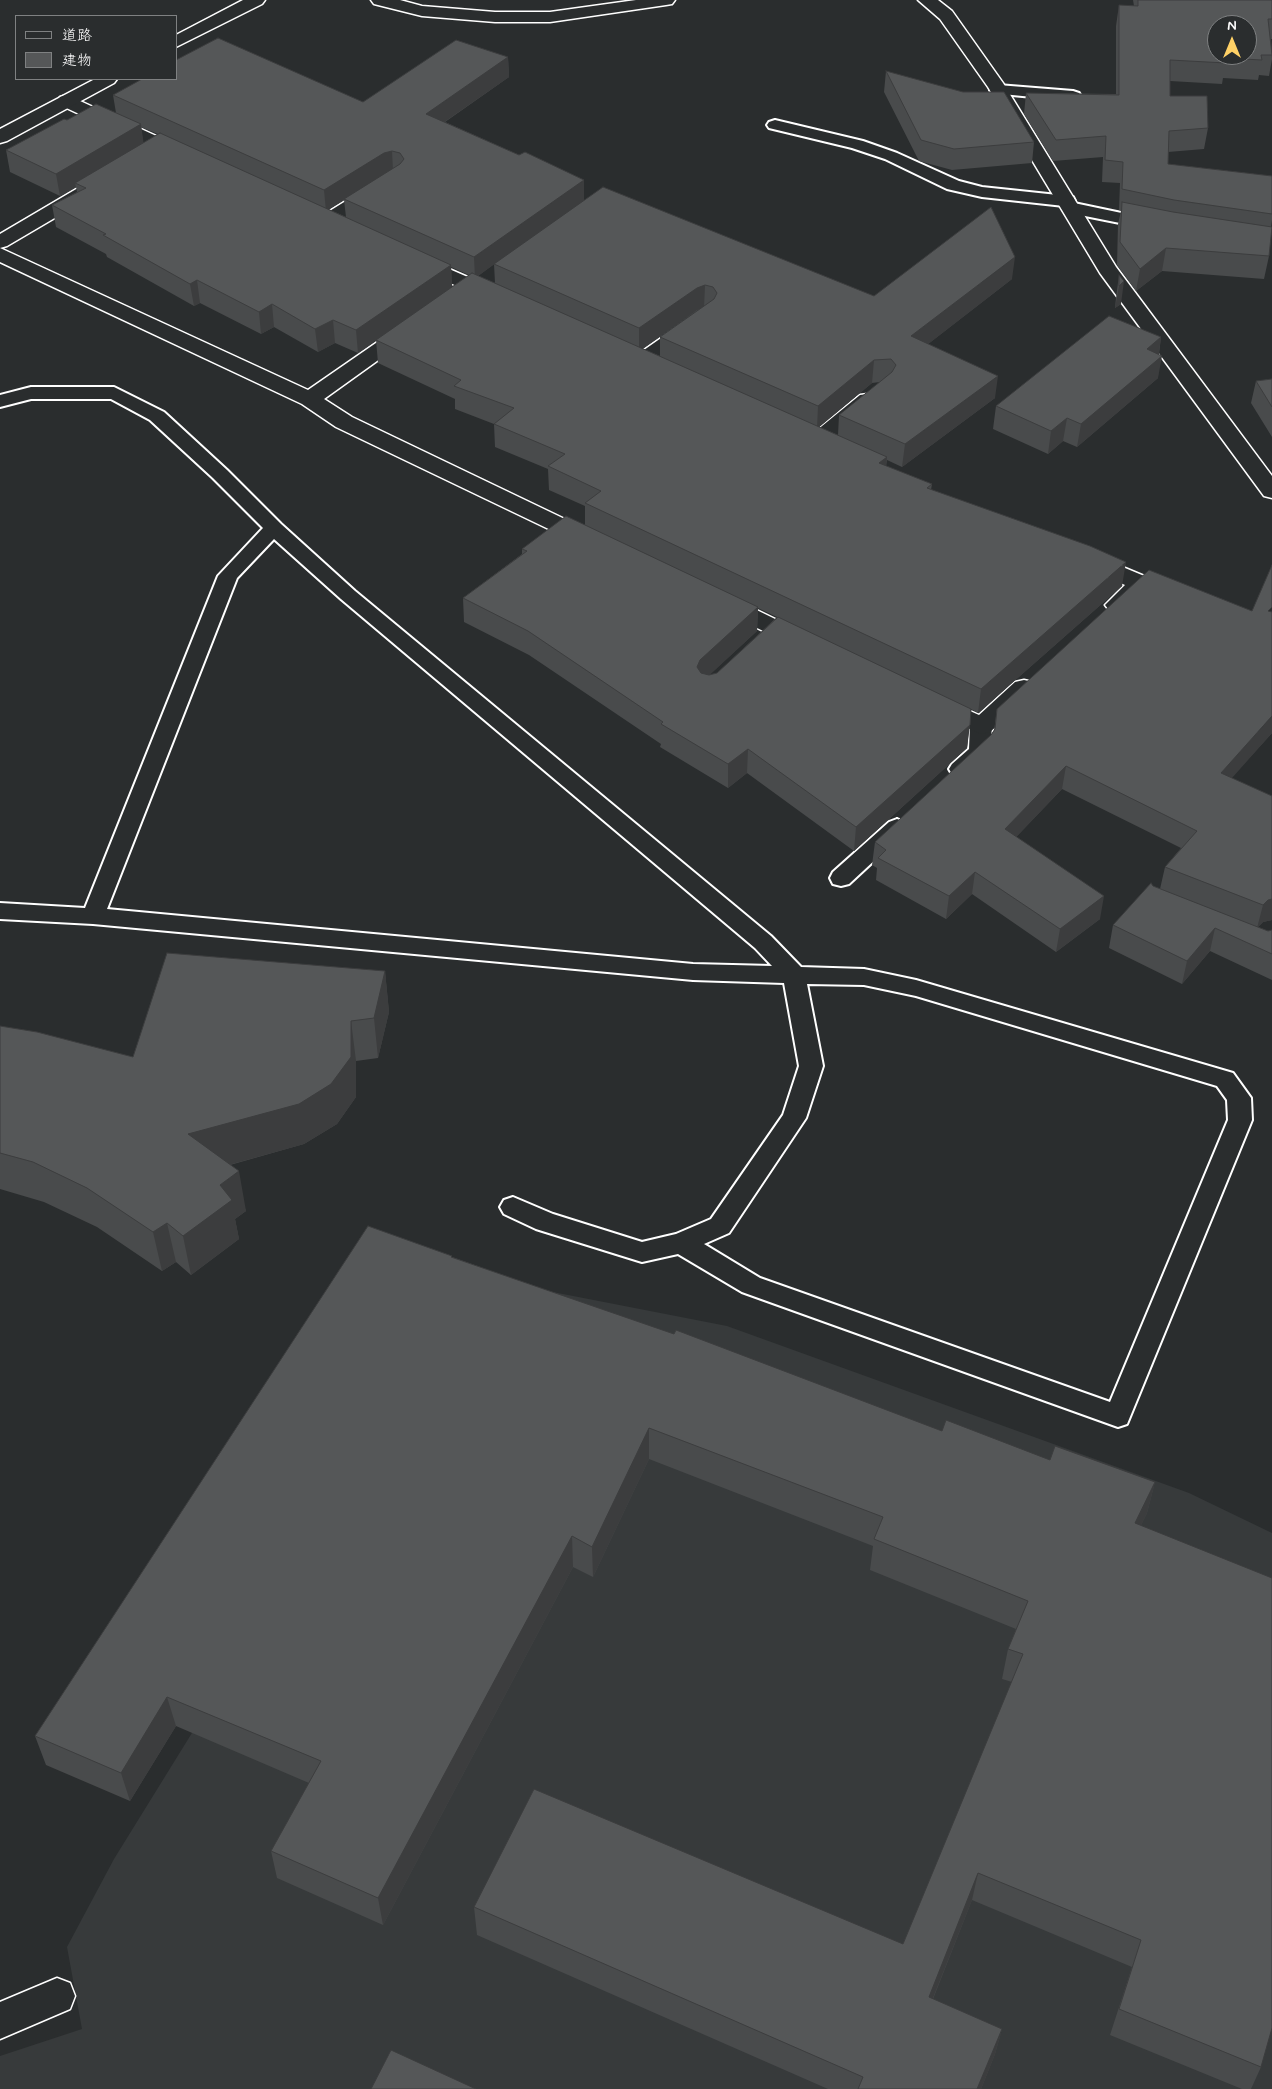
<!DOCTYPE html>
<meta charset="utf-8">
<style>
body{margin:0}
#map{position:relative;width:1272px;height:2089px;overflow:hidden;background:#2a2d2e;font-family:Mynerve,"Klee One",sans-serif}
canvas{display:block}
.legend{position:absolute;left:15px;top:15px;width:162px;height:65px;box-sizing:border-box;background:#2a2d2e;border:1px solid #7f8182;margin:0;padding:6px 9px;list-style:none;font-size:15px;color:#fff}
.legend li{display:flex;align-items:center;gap:10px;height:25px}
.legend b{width:25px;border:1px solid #7f8182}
.north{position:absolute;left:1207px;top:15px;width:50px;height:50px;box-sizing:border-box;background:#2a2d2e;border:1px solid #7f8182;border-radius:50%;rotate:0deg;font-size:14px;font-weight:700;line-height:20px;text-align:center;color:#fff}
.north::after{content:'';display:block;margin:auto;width:18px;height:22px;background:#ffd166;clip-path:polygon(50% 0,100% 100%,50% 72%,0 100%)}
</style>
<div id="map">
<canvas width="1272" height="2089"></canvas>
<ul class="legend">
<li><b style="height:6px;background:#2a2d2e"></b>道路</li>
<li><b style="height:14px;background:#555758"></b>建物</li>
</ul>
<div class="north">N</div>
</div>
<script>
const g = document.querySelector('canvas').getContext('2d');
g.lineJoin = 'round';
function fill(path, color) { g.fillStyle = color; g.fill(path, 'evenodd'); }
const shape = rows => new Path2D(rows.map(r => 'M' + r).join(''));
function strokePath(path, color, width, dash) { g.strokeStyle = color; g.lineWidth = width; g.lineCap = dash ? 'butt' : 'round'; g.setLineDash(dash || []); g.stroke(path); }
const built = shape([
 [527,1287,727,1326,1189,1493,1272,1533,1272,2089,0,2089,0,2056,82,2029,67,1947,114,1859,354,1471]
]);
const service = shape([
 [998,85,1073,91,1079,93,1081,96,1079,99,1073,101,992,93,990,90,992,87,998,85],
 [775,120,863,141,897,153,959,181,982,187,1067,196,1073,197,1075,201,1074,203,1150,219,1156,220,1158,224,1156,228,1150,229,1065,212,1063,208,1064,206,982,197,947,189,885,159,852,148,769,128,767,125,769,122,775,120],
 [31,387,114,387,164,412,227,470,281,524,355,591,771,936,801,967,864,969,916,980,1233,1073,1251,1098,1252,1120,1127,1424,1118,1427,742,1292,678,1254,642,1262,536,1229,504,1214,500,1207,504,1200,513,1197,553,1214,642,1242,676,1234,711,1219,783,1115,799,1066,784,983,693,980,93,924,0,919,0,903,85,908,218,576,263,528,213,478,150,420,111,399,31,399,0,407,0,395,31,387],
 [274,539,341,599,755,948,772,966,693,964,107,909,237,578,274,539],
 [807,984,864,985,916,996,1217,1086,1227,1100,1228,1120,1110,1402,760,1278,704,1244,729,1233,806,1118,823,1066,807,984],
 [981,719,988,721,992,726,990,751,968,774,960,776,952,774,949,769,952,764,969,749,970,726,974,721,981,719],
 [897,819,905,822,908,827,905,832,849,884,841,886,833,884,830,878,833,872,889,822,897,819]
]);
const minor = shape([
 [371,0,400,0,422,6,495,12,550,12,636,0,675,0,672,4,666,5,550,22,495,22,422,16,374,4,371,0],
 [918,0,938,0,952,11,1003,83,1116,267,1272,476,1272,498,1264,496,1100,273,988,87,940,19,918,0],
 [67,95,189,151,191,155,189,159,182,161,175,159,60,105,58,101,60,97,67,95],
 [377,184,384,186,387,190,384,194,334,225,327,227,320,225,317,221,320,217,370,186,377,184],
 [85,186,92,188,95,192,92,196,7,246,0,248,0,234,78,188,85,186],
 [0,248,308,390,402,325,409,323,416,325,419,329,416,333,324,399,352,417,598,535,601,540,598,545,590,547,582,545,336,427,302,404,0,262,0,248],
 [417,255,502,292,505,296,502,300,495,302,488,300,410,265,407,261,410,257,417,255],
 [691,320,698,322,701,326,698,330,648,365,641,367,634,365,631,361,634,357,684,322,691,320],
 [868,394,876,395,879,400,876,405,827,445,819,447,811,445,808,440,811,435,860,395,868,394],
 [1089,553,1149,578,1153,583,1125,610,1117,612,1109,610,1105,605,1125,585,1081,565,1078,560,1081,555,1089,553],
 [724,596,732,598,810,636,814,641,810,646,802,649,794,646,716,608,712,603,716,598,724,596],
 [1024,680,1033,682,1036,688,1033,694,990,732,981,734,927,710,924,704,927,698,936,696,979,715,1015,682,1024,680],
 [57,1978,70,1983,75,1996,70,2009,0,2039,0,2002,57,1978]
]);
const tertiary = shape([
 [243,0,265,0,262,4,176,47,176,35,243,0],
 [95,79,117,79,114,83,7,141,0,143,0,129,95,79]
]);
const wall = shape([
 [1133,0,1272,0,1272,39,1271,39,1272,59,1269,76,1259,75,1258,80,1223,78,1222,84,1170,81,1170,96,1208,128,1204,149,1168,152,1168,164,1272,176,1272,220,1271,227,1269,256,1264,279,1162,271,1136,291,1117,265,1118,224,1121,211,1119,210,1120,183,1102,182,1103,157,1053,161,1024,114,1026,93,1116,94,1116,26,1119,5,1134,6],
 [508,57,509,77,445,122,519,155,584,180,584,200,874,296,1012,279,928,344,995,398,902,467,887,460,886,466,932,484,931,490,1122,586,978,713,971,709,967,748,854,851,747,773,728,788,660,747,661,744,529,655,464,622,463,598,522,554,522,549,585,525,585,506,549,490,548,469,495,447,494,424,455,409,455,399,378,363,376,340,358,353,335,343,318,352,274,327,261,334,200,303,194,306,107,257,106,254,56,227,52,205,77,192,76,187,60,196,10,172,6,150,67,120,116,113,113,95,363,102],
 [141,127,158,134,143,143],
 [344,200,346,217,328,209],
 [494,264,495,283,478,276],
 [451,267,469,275,452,287],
 [697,310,660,337,660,356,642,349],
 [880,382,839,415,838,435,819,427,872,383],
 [758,608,777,617,717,673,709,675,757,631],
 [886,71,1034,142,1032,163,952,170,919,161,884,92],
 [1119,275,1121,304,1115,308,1116,298],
 [1161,337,1159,354,1158,378,1077,447,1063,441,1048,454,993,429,996,406],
 [1272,379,1272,437,1251,403,1256,381],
 [997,709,1272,733,1231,778,1272,796,1272,920,1263,922,1258,927,1268,931,1272,930,1272,980,1210,951,1182,984,1109,948,1113,925,1153,886,1160,889,1165,867,1181,848,1062,789,1016,837,1100,919,1056,952,972,894,946,919,876,880,877,868,872,865,875,842,991,735,994,731],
 [385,971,389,1012,378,1058,356,1061,356,1097,337,1124,304,1144,230,1165,246,1211,235,1219,239,1239,191,1275,176,1262,162,1271,97,1227,44,1202,0,1189,0,1026,133,1057],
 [452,1256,452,1257,942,1431,1050,1460,1155,1482,1147,1513,1141,1525,1261,2067,1251,2089,1242,2089,1110,2035,1132,1967,972,1900,933,1999,1002,2029,995,2054,981,2089,828,2089,477,1935,474,1907,903,1944,1012,1682,1002,1679,1008,1649,1016,1629,870,1570,873,1546,649,1459,593,1577,573,1567,383,1925,277,1878,271,1851,309,1783,176,1726,130,1801,46,1765,35,1736]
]);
const shadedWall = shape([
 [508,57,509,77,427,134,426,114],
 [141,124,144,146,75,183,76,187,60,196,56,174],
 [392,151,393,171,386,173,326,211,324,190,384,153],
 [584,180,584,201,475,278,474,257],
 [1166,248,1162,271,1136,291,1140,269],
 [1015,257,1012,279,909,359,911,336],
 [451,265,452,287,358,353,356,330],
 [197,280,200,303,194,306,190,284],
 [1124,281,1121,304,1115,308,1119,286],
 [705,285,704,308,697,310,639,351,639,328,697,288],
 [272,304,274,327,261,334,259,312],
 [333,320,335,343,318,352,315,329],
 [1161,337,1158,359,1162,356,1158,378,1077,447,1081,424,1147,349],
 [874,360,872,383,817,429,818,406],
 [998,376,995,398,902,467,905,444],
 [1067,418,1063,441,1048,454,1051,431],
 [887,457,885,480,879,463],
 [1126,562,1122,586,978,713,981,689],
 [758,607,757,631,700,684,697,667,700,660],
 [1272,716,1272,733,1216,796,1221,773],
 [970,725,967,748,854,851,856,827],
 [748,749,747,773,728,788,728,764],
 [1066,766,1062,789,1002,852,1005,829],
 [975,872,972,894,946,919,949,896],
 [1104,896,1100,919,1056,952,1060,929],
 [1272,899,1272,920,1263,922,1257,928,1263,905,1268,900],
 [1215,928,1210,951,1182,984,1187,961],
 [385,971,389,1012,378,1058,374,1018],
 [351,1021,356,1061,356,1097,337,1124,304,1144,196,1174,188,1134],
 [239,1171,246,1211,235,1219,239,1239,191,1275,183,1236,220,1185],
 [167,1223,176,1262,162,1271,153,1232],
 [649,1428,649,1459,593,1577,592,1547],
 [1155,1482,1147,1513,1127,1554,1135,1523],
 [572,1536,573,1567,383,1925,378,1898],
 [167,1697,176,1726,130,1801,121,1773],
 [978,1873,972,1900,923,2023,929,1997],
 [1002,2029,995,2054,981,2089,977,2089]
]);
const building = shape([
 [1138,0,1272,0,1272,19,1268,19,1272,55,1261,55,1262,60,1225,58,1226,63,1170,60,1170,96,1207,96,1208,128,1169,131,1168,164,1272,176,1272,214,1174,200,1122,189,1123,162,1105,160,1106,136,1056,140,1026,93,1119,95,1119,5,1138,6,1138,0],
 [1217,25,1247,25,1247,55,1217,55,1217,25],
 [218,38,363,102,456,40,508,57,426,114,519,155,525,152,584,180,474,257,344,199,400,164,404,159,400,153,392,151,384,153,324,190,113,95,142,79,176,79,176,60,218,38],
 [886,71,963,92,1004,92,1034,142,954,149,921,140,886,71],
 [96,104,141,124,56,174,6,150,64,119,67,120,96,104],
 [160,133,451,265,356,330,333,320,315,329,272,304,259,312,197,280,190,284,103,235,106,234,52,205,86,188,75,183,160,133],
 [603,187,874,296,991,207,1015,257,911,336,998,376,905,444,839,415,892,372,896,365,891,359,874,360,818,406,660,337,714,299,717,293,713,287,705,285,697,288,639,328,494,264,603,187],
 [1122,202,1173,212,1272,227,1269,256,1166,248,1140,269,1120,242,1122,202],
 [472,273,887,457,879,463,932,484,927,488,1090,546,1126,562,981,689,585,503,601,491,548,466,565,454,494,424,514,408,454,386,461,380,376,340,472,273],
 [1119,275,1124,281,1119,286,1119,275],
 [1109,316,1161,337,1147,349,1162,356,1081,424,1067,418,1051,431,996,406,1109,316],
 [1272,379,1272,407,1256,381,1272,379],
 [566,516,758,607,700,660,697,667,701,673,709,675,717,673,778,617,971,709,970,725,856,827,748,749,728,764,661,724,663,722,528,631,463,598,527,551,522,549,566,516],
 [1272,565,1272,607,1268,611,1272,612,1272,716,1221,773,1272,796,1272,899,1268,900,1263,905,1165,867,1197,831,1066,766,1005,829,1104,896,1060,929,975,872,949,896,878,858,886,850,875,842,991,735,995,729,997,709,1149,570,1252,611,1272,565],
 [1151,883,1153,886,1268,931,1272,930,1272,954,1215,928,1187,961,1113,925,1151,883],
 [167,953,385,971,374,1018,351,1021,351,1057,331,1084,299,1104,188,1134,239,1171,220,1185,232,1200,183,1236,167,1223,153,1232,87,1188,33,1162,0,1153,0,1026,37,1032,133,1057,167,953],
 [368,1226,452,1256,451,1257,674,1334,676,1330,942,1431,946,1420,1050,1460,1055,1446,1155,1482,1135,1523,1272,1578,1272,2028,1261,2067,1119,2009,1141,1940,978,1873,929,1997,1002,2029,977,2089,858,2089,863,2077,474,1907,534,1789,903,1944,1023,1654,1008,1649,1028,1601,874,1539,883,1517,649,1428,592,1547,572,1536,378,1898,271,1851,321,1761,167,1697,121,1773,35,1736,368,1226],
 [391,2050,476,2089,371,2089,391,2050]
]);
fill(built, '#373a3b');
strokePath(service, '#fff', 4);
strokePath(minor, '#fff', 3);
strokePath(tertiary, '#fff', 3);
fill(service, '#2a2d2e');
fill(minor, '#2a2d2e');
fill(tertiary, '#2a2d2e');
fill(wall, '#494b4c');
fill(shadedWall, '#3c3d3e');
fill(building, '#555758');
strokePath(building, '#3c3d3e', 1);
</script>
